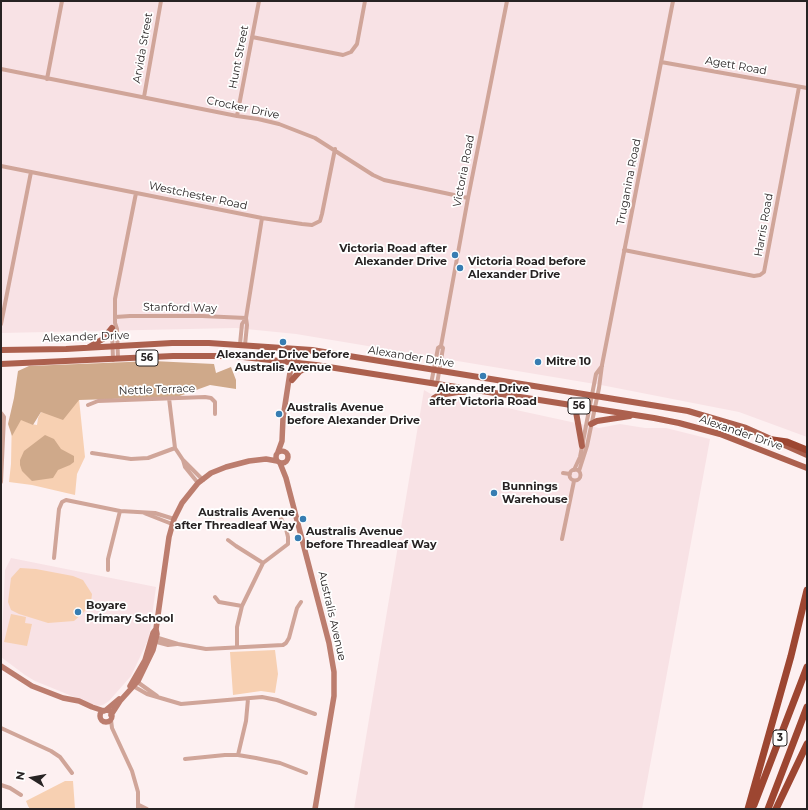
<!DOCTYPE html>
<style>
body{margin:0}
#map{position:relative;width:808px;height:810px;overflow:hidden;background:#fdf0f1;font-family:Montserrat,sans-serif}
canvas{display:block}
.frame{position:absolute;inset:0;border:2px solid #272323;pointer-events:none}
.north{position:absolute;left:12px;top:758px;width:40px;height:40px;-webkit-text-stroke:3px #fff;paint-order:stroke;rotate:281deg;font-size:11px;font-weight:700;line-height:16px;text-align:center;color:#272323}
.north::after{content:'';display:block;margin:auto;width:14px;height:18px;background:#272323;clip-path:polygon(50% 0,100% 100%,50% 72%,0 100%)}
</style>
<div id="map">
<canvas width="808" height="810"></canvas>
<div class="frame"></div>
<div class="north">N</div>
</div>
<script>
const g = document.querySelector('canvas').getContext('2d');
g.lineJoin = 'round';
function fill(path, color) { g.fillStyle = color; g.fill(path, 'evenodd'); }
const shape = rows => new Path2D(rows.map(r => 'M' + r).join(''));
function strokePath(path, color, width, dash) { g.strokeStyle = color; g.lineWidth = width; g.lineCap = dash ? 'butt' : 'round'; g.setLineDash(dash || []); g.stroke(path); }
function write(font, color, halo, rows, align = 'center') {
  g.font = font + ' Montserrat,sans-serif'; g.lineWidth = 3.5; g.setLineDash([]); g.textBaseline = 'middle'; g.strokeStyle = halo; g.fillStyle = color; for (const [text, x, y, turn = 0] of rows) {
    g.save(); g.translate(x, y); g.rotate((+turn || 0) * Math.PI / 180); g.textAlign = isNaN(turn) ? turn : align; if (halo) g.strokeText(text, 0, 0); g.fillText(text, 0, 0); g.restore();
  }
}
const built = shape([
 [1,1,807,1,807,437,739,412,601,385,296,334,236,328,1,333],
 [424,390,443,401,461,398,599,428,620,424,645,428,666,428,710,439,642,809,354,809],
 [11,558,156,587,149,638,131,676,109,701,103,705,97,706,84,701,35,681,25,675,1,657,5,570]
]);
const green = shape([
 [79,399,85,457,77,474,75,495,32,485,9,482,11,464,12,414,31,424,37,425,38,418,41,412,48,413],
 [20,568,36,569,73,576,83,580,92,594,91,602,85,611,74,621,48,623,19,614,11,610,8,602,11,578],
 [11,614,26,617,25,623,32,624,27,646,4,642],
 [275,650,278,674,275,693,261,691,233,695,230,652],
 [65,781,73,781,75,809,30,809,28,806,26,801]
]);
const forest = shape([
 [153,361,214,364,216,373,231,367,236,380,236,389,210,385,177,397,79,400,63,420,41,412,33,425,21,420,12,436,8,424,14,398,18,371,29,366],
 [45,435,54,439,61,449,74,456,74,462,70,465,58,470,53,478,32,481,22,471,20,465,20,460,24,451]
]);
const street = shape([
 [252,37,343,55,351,52,357,44,365,1],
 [661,62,807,88],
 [1,69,237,116,258,119,279,124,315,138,373,175,384,180,468,198],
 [47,79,62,1],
 [144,97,161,1],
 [237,116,259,1],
 [1,166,262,218,302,224,312,225,320,221,322,214,335,149],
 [624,250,754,276,760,275,764,272,799,87],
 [115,317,130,316,202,316,246,318,262,218],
 [1,324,31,172],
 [112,328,113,360],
 [240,344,242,324,246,318],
 [245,345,247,325,246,318],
 [118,359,117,329,115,323,115,299,136,193],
 [431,384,438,348,441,346],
 [437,384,443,348,441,346,468,198,507,1],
 [169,398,175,448,183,460,185,467,198,483],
 [88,405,98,401,205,397,211,398,215,402,215,414],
 [1,413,4,417,1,482],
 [92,453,131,459,148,458,175,448],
 [183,460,203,480],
 '569.5 475a5.5 5.5 0 1 1 11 0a5.5 5.5 0 1 1-11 0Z',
 [574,470,580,457,596,374,602,366],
 [579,471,587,446,599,388,602,365,673,1],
 [563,473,570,474],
 [144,513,172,524],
 [562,539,574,481],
 [228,540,236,546,263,563],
 [54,558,59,509,62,502,66,500,120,511,155,513,174,519],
 [108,570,108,559,120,511],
 [215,597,219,602,242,606],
 [155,637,178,644,206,649,283,645,286,643,289,638,297,608,301,602],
 [153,641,168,645,177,644],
 [237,647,237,627,242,606,263,563,288,544,288,537,286,529,280,516],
 [136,681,157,696],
 [133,686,147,694,181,704,262,697,277,700,315,714],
 [111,720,112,728,132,771,138,792,138,809],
 [1,728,51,751,60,757,72,773],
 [238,755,246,721,248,699],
 [185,759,225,755,238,755,256,758,280,763,306,773],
 [1,785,10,788,21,795],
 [139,805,147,809]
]);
const secondary = shape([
 [281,348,291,356,294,364],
 '276 457a6 6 0 1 1 12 0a6 6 0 1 1-12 0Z',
 [278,452,282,441,283,418,291,366,300,356,312,350],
 [280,463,286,478,329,643,334,672,334,696,315,809],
 [1,666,32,686,63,698,79,701,92,707,104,711],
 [130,686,145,660,153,633,156,629],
 [106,710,119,699],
 '100 716a6 6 0 1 1 12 0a6 6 0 1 1-12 0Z',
 [111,715,120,701,138,681,153,650,157,634,156,629,169,537,174,519,182,503,198,483,211,473,226,467,249,461,266,459,277,461]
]);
const primary = shape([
 [89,347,103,339,112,328],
 [1,350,66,349,172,343,209,343,312,350,688,411,746,428,807,455],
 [1,364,173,356,234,356,316,365,654,418,679,423,720,434,807,468],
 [292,380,300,371,314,366],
 [434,398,439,395,458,392,464,392],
 [569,405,576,412,582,446],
 [591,424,597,421,630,416]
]);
const highway = shape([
 [773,440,787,442,807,450],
 [754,805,807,667],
 [748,809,791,656,807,590],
 [768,809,807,707],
 [776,809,807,744]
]);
const markers = [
 [455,255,4,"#377db2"],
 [460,268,4,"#377db2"],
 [283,342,4,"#377db2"],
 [538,362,4,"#377db2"],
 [483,376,4,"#377db2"],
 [279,414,4,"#377db2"],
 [494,493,4,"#377db2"],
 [303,519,4,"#377db2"],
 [298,538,4,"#377db2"],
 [78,612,4,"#377db2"]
];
const shields = [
 [147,358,22],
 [579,406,22],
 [780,738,14]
];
const shieldNames = [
 ["56",147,358],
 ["56",579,406],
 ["3",780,738]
];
const streetNames = [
 ["Arvida Street",143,48,-80],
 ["Hunt Street",239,57,-79],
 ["Agett Road",736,66,10],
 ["Crocker Drive",243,108,12],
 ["Victoria Road",464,171,-79],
 ["Truganina Road",629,182,-79],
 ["Westchester Road",198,196,12],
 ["Harris Road",764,225,-80],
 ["Stanford Way",180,308,1],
 ["Alexander Drive",86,337,-2],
 ["Alexander Drive",411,357,9],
 ["Nettle Terrace",157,390,-2],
 ["Alexander Drive",741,433,19],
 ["Australis Avenue",332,616,77]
];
const poiNames = [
 ["Victoria Road after",447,249,"right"],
 ["Alexander Drive",447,262,"right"],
 ["Victoria Road before",468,262],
 ["Alexander Drive",468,275],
 ["Alexander Drive before",283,355,"center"],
 ["Australis Avenue",283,368,"center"],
 ["Mitre 10",546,362],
 ["Alexander Drive",483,389,"center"],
 ["after Victoria Road",483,402,"center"],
 ["Australis Avenue",287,408],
 ["before Alexander Drive",287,421],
 ["Bunnings",502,487],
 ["Warehouse",502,500],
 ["Australis Avenue",295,513,"right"],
 ["after Threadleaf Way",295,526,"right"],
 ["Australis Avenue",306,532],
 ["before Threadleaf Way",306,545],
 ["Boyare",86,606],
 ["Primary School",86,619]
];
fill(built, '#f8e2e5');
fill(green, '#f7d0b2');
fill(forest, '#cfa98a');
strokePath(street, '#d0a599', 4);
strokePath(secondary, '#bc7d6e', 5.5);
strokePath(primary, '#ac604e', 6);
strokePath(highway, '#9d4631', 7);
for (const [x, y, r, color] of markers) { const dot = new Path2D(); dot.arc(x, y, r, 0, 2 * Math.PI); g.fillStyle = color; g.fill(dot); strokePath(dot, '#fff', 1.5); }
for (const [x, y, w] of shields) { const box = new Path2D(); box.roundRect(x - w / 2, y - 8, w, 16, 3); g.fillStyle = '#fff'; g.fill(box); strokePath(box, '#272323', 1); }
write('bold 10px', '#272323', null, shieldNames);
write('11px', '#272323', '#fff', streetNames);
write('bold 11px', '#272323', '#fff', poiNames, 'left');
</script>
